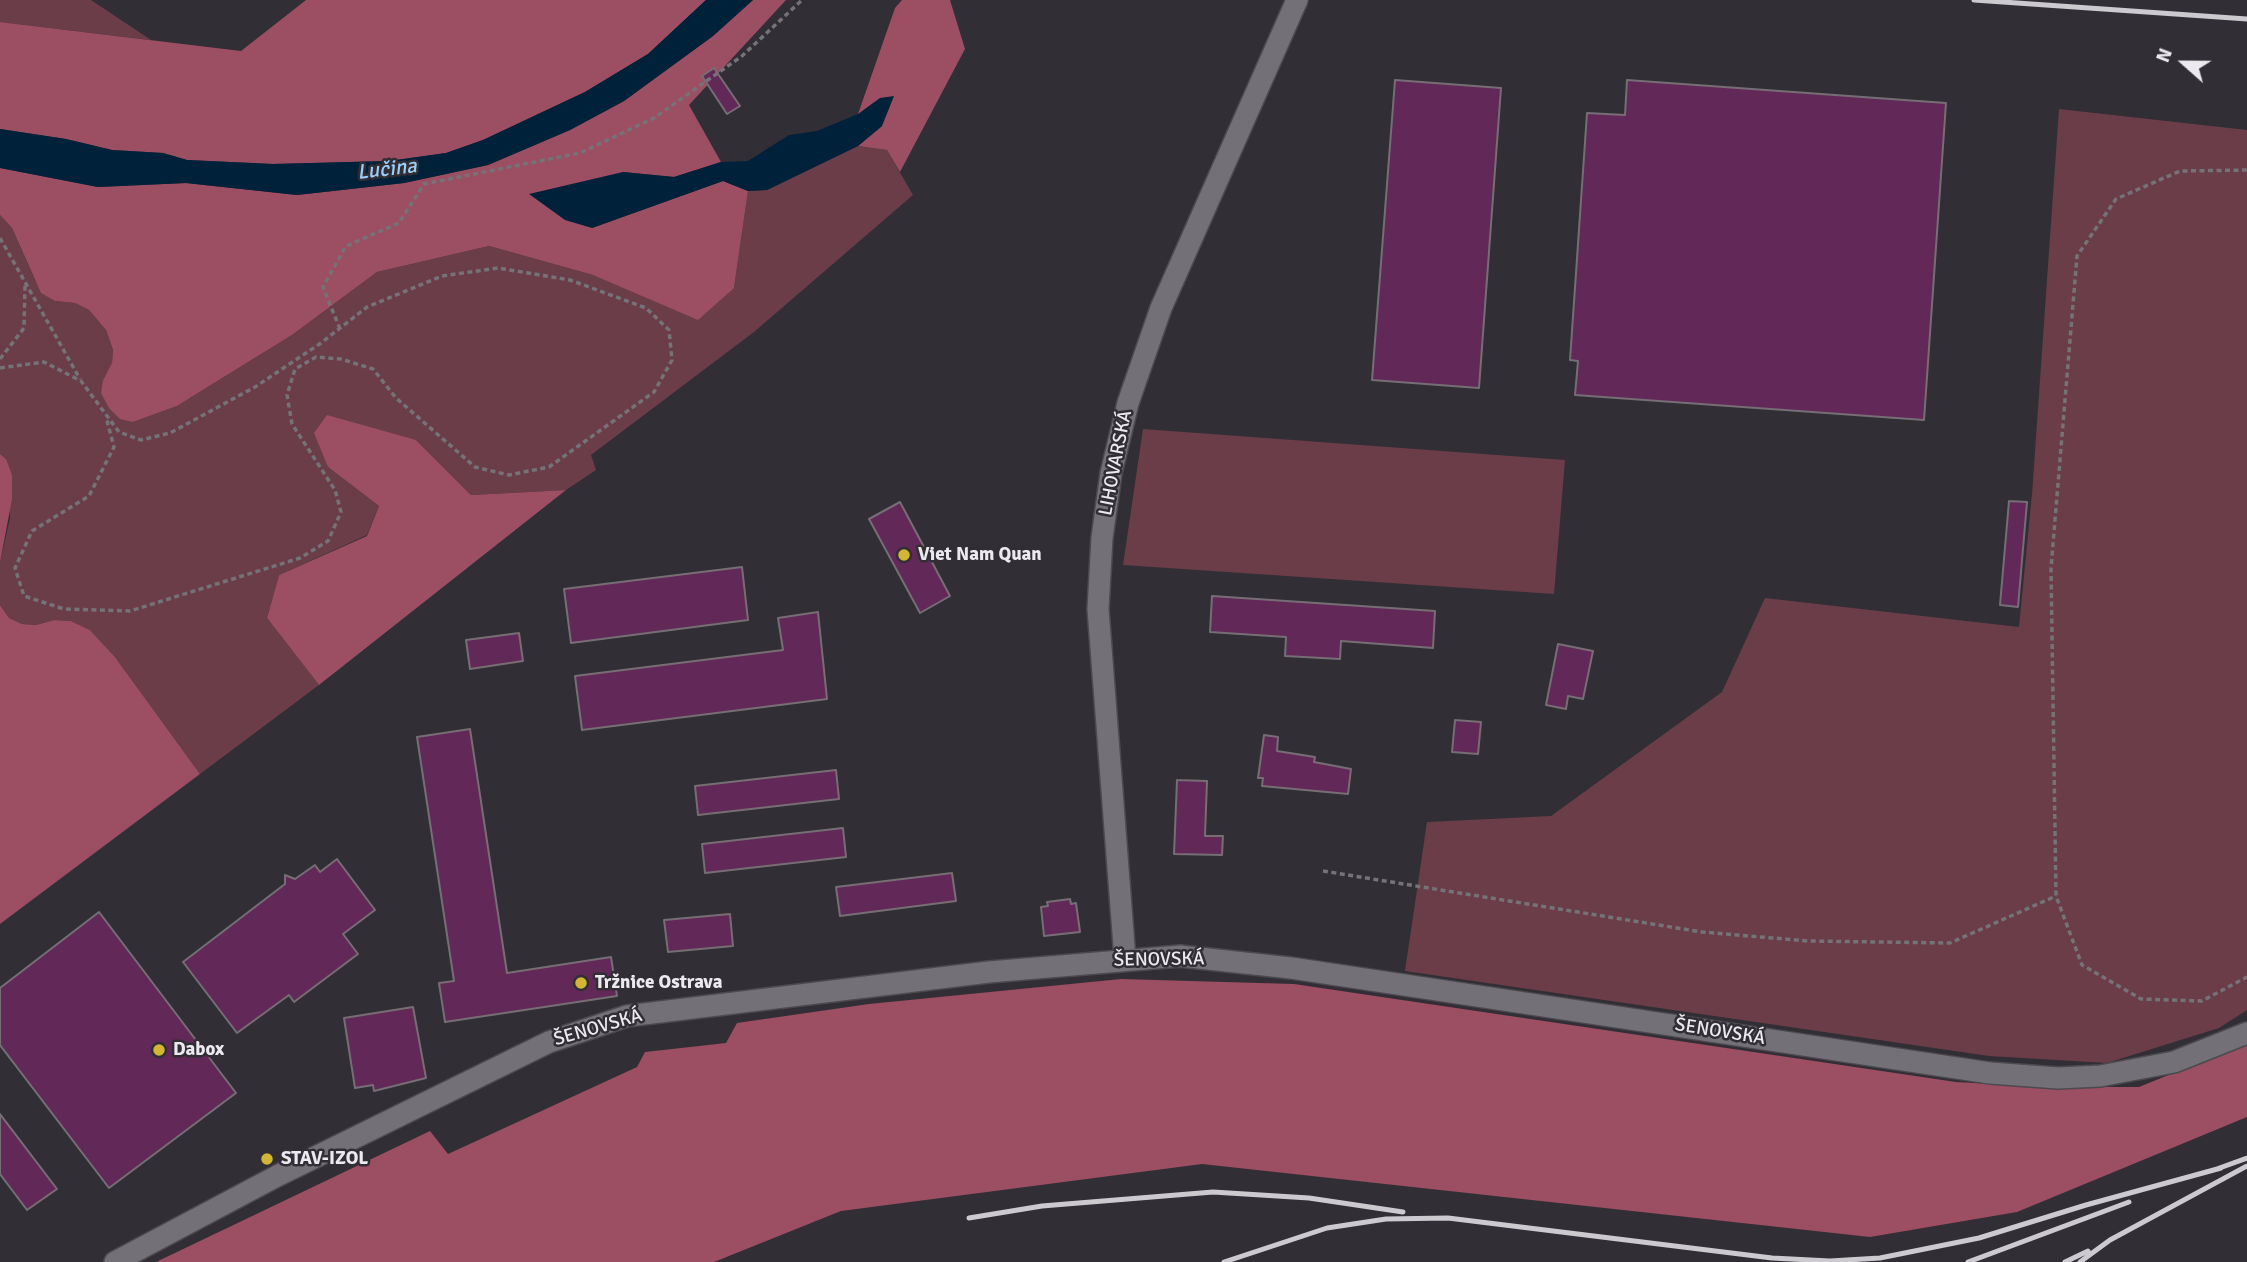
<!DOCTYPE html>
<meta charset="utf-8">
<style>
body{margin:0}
#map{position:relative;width:2247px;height:1262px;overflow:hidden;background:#312e35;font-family:Signika,sans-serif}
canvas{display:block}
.north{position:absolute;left:2149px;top:28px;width:70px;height:70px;-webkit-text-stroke:5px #312e35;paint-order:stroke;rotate:291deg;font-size:19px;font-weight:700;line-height:28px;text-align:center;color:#eceaef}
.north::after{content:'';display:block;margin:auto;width:24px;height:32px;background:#eceaef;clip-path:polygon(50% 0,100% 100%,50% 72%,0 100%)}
</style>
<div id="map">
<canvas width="2247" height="1262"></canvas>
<div class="north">N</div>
</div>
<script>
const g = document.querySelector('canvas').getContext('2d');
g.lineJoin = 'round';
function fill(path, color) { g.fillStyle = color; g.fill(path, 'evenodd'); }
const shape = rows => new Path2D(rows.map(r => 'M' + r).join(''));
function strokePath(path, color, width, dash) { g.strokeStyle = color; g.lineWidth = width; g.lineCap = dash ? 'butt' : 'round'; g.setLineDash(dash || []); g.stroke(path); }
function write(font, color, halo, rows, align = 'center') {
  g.font = font + ' Signika,sans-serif'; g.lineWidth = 5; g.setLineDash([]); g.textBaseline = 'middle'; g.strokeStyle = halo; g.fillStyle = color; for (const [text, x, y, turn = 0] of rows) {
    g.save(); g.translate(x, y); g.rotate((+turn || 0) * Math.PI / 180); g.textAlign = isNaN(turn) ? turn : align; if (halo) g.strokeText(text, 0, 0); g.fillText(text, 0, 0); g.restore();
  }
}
const green = shape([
 [0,0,91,0,151,40,0,22],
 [2059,109,2247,130,2247,1010,2219,1028,2107,1063,1989,1056,1405,971,1427,822,1551,816,1722,692,1765,598,2019,627,2032,494],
 [858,146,887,150,913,195,754,332,591,455,596,470,566,490,471,495,416,440,328,467,379,506,367,535,279,575,267,618,319,685,200,774,115,657,90,630,71,621,54,620,36,625,22,624,9,618,0,605,0,563,10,518,6,459,0,454,0,215,12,228,35,280,55,301,75,303,89,310,106,330,113,350,112,364,103,380,133,422,177,406,292,335,377,272,489,246,593,275,734,288,748,191,767,190],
 [1143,429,1565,460,1554,594,1123,565]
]);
const forest = shape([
 [306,0,706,0,648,54,585,92,483,140,446,153,389,161,273,164,187,160,163,153,112,150,66,139,0,129,0,22,241,51],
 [753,0,786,0,689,105,721,162,674,177,623,172,592,228,723,181,748,191,734,288,698,320,593,275,489,246,377,272,292,335,177,406,133,422,120,419,109,408,101,393,103,380,112,363,113,350,106,330,89,310,75,303,55,301,41,293,12,228,0,215,0,168,98,187,186,183,297,195,404,183,488,165,570,130,624,101,713,36],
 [902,0,950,0,965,49,900,172,887,150,858,146,882,126,858,114,895,8],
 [327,415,416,440,471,495,566,490,319,685,267,618,279,575,367,536,379,506,328,467,314,433],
 [0,454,6,459,12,475,12,499,0,563],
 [0,605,9,618,22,624,36,625,54,620,71,621,90,630,115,657,200,774,0,924],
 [1121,979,1294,984,1956,1082,2047,1087,2139,1087,2247,1043,2247,1117,2017,1212,1870,1237,1202,1164,841,1211,714,1262,156,1262,430,1131,448,1154,637,1067,645,1052,726,1043,737,1023,869,1004]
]);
const water = shape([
 [706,0,753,0,713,36,624,101,570,130,488,165,404,183,297,195,186,183,98,187,0,168,0,129,66,139,112,150,163,153,187,160,273,164,389,161,446,153,483,140,585,92,648,54],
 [894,96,882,126,858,146,767,190,748,191,723,181,592,228,565,220,529,194,623,172,674,177,721,162,748,161,789,135,817,131,858,114,880,98]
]);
const building = shape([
 [714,68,740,106,727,114,702,76,714,68],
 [1395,80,1501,88,1479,388,1372,380,1395,80],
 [1627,80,1946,103,1924,420,1575,395,1578,361,1570,360,1587,113,1625,115,1627,80],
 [2009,501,2027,502,2018,607,2000,605,2009,501],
 [900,502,950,596,920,613,869,519,900,502],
 [742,567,748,620,571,643,564,589,742,567],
 [1212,596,1435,611,1433,648,1341,641,1340,659,1285,656,1286,637,1210,632,1212,596],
 [818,612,827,699,582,730,575,676,783,650,778,618,818,612],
 [519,633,523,661,470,669,466,640,519,633],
 [1558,644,1593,651,1583,699,1568,696,1566,709,1546,705,1558,644],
 [1455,720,1481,722,1478,754,1452,752,1455,720],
 [470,729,507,973,611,957,617,996,445,1022,439,983,454,981,417,737,470,729],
 [1264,735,1278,737,1277,751,1315,757,1314,762,1351,769,1348,794,1262,786,1263,778,1258,778,1264,735],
 [836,770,839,799,698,815,695,786,836,770],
 [1177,780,1207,781,1205,836,1223,836,1222,855,1174,854,1177,780],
 [843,828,846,857,705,873,702,844,843,828],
 [337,859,375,910,343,934,358,954,294,1002,289,995,237,1033,183,962,285,884,285,875,295,879,315,865,320,872,337,859],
 [952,873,956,901,840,916,836,887,952,873],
 [1070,899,1071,904,1076,903,1080,932,1044,936,1041,907,1048,906,1047,902,1070,899],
 [99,912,236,1093,109,1188,0,1045,0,988,99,912],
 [730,914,733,946,668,952,664,920,730,914],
 [413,1007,426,1078,374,1091,373,1085,355,1088,344,1018,413,1007],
 [0,1114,57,1189,27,1210,0,1174,0,1114]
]);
const path = shape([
 [2247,170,2180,171,2116,199,2077,256,2051,568,2056,896,2082,965,2141,999,2202,1001,2247,977],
 [0,238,80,379],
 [340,329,323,287,346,246,399,223,424,184,580,153,654,118,742,56,802,0],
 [0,359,24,328,25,285],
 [0,368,44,362,81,381,119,432,141,440,170,433,255,387,321,343,367,307,442,276,498,268,570,280,646,308,669,330,672,360,654,392,549,467,509,475,475,467,396,398,373,369,341,359,316,357,295,369,287,395,292,424,335,490,341,512,328,541,300,558,130,611,64,609,24,596,15,568,32,531,89,496,114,447,106,417],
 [1323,871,1702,932,1808,941,1950,943,2056,896]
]);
const secondary = shape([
 [1125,959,1098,609,1102,538,1111,473,1128,403,1161,308,1297,0],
 [115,1262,277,1176,549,1042,627,1016,989,972,1180,956,1291,968,1990,1073,2058,1078,2100,1076,2174,1062,2247,1033]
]);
const rail = shape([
 [1974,0,2247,19],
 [2214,1170,2247,1158],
 [969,1218,1042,1206,1213,1192,1309,1198,1403,1212],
 [1224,1262,1327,1228,1386,1219,1448,1218,1772,1258,1830,1261,1880,1258,1979,1238,2086,1205,2221,1168],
 [1968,1262,2129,1202],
 [2065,1262,2088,1251],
 [2080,1262,2110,1240,2247,1166]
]);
const markers = [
 [904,555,7,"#d2b635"],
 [581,983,7,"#d2b635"],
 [159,1050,7,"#d2b635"],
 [267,1159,7,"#d2b635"]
];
const streetNames = [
 ["LIHOVARSKÁ",1116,463,-79],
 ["ŠENOVSKÁ",1159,960,-1],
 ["ŠENOVSKÁ",598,1028,-16],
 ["ŠENOVSKÁ",1720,1032,9]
];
const poiNames = [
 ["Viet Nam Quan",918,555],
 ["Tržnice Ostrava",595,983],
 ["Dabox",173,1050],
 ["STAV-IZOL",281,1159]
];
const waterNames = [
 ["Lučina",387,170,-7]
];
fill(green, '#6a3d48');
fill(forest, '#9c4e62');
fill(water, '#00213a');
fill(building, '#622958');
strokePath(building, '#766e74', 2);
strokePath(secondary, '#4c494f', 24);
strokePath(path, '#757278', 3.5, [5, 3.5]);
strokePath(secondary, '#737078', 21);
strokePath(rail, '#cccacf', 5);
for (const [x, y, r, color] of markers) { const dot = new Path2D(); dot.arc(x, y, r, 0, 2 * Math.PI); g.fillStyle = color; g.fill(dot); strokePath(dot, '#312e35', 2.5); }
write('19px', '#eceaef', '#312e35', streetNames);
write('bold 19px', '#eceaef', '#312e35', poiNames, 'left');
write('italic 21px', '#9bcffa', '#312e35', waterNames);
</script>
